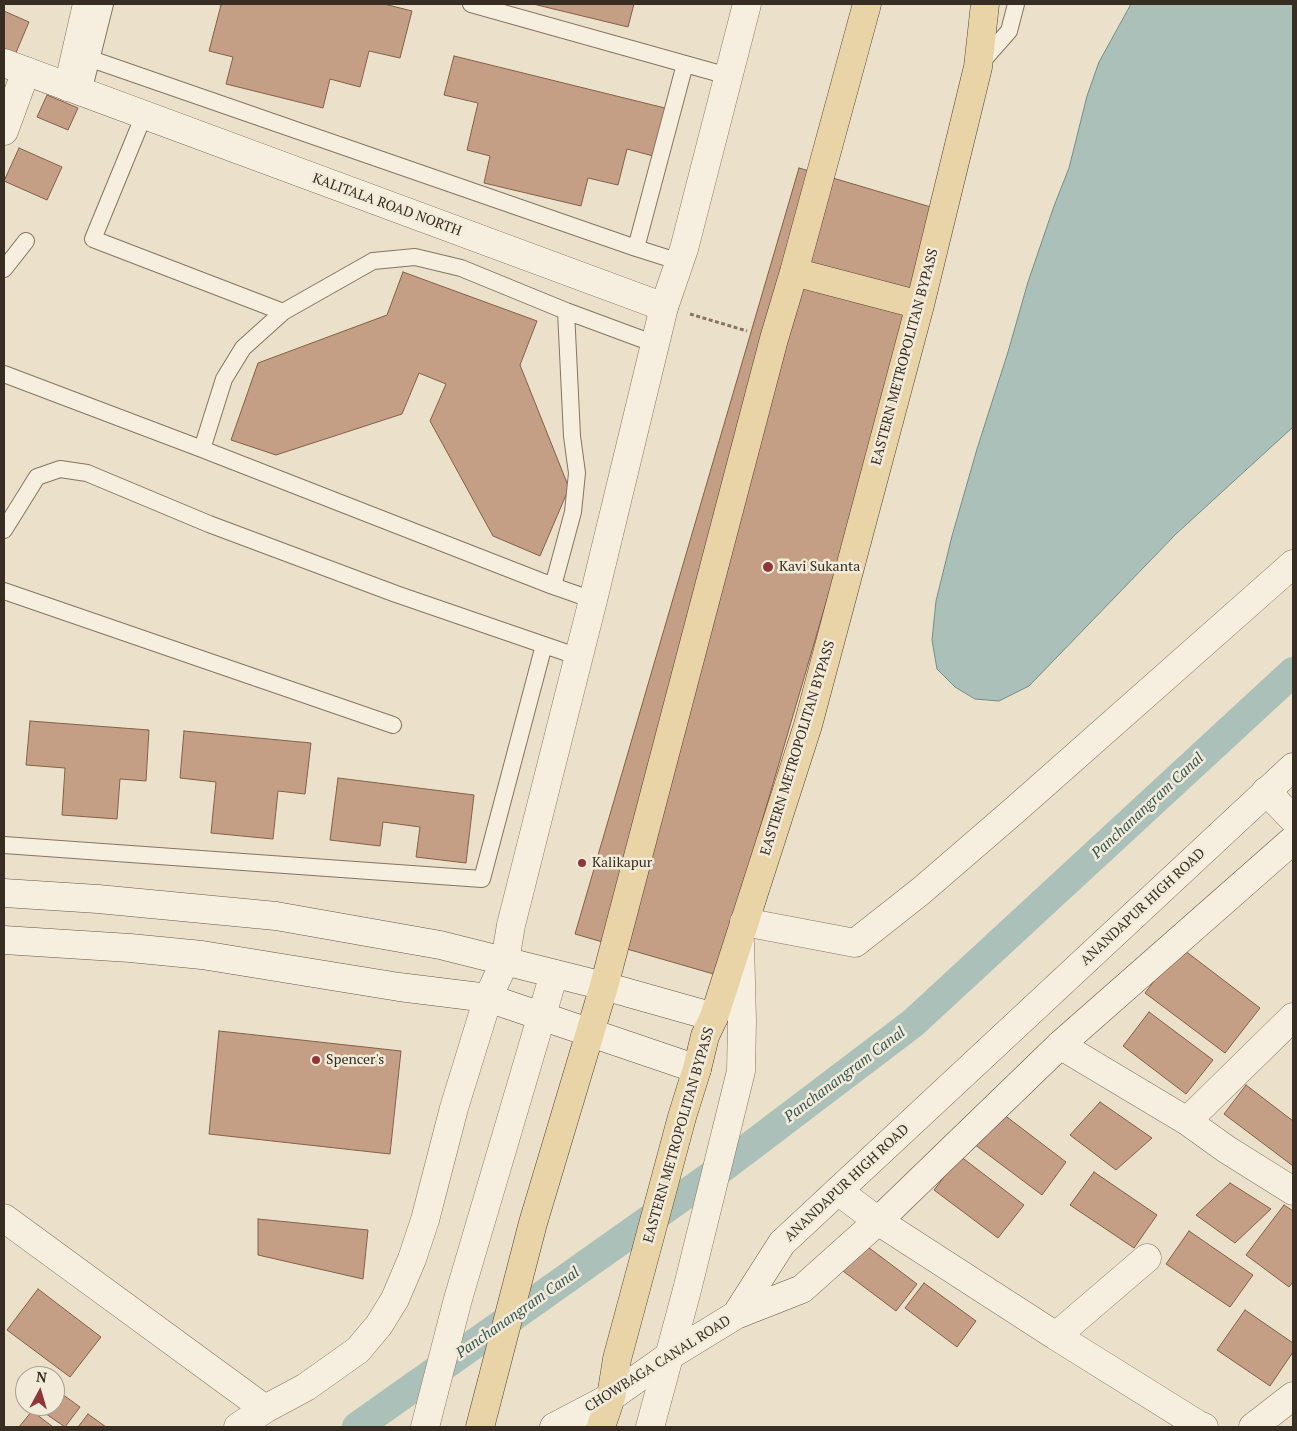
<!DOCTYPE html>
<style>
body{margin:0}
#map{position:relative;width:1297px;height:1431px;overflow:hidden;background:#ebe1cb;font-family:"PT Serif",serif}
canvas{display:block}
.frame{position:absolute;inset:0;border:5px solid #382d22;pointer-events:none}
.north{position:absolute;left:15px;top:1366px;width:50px;height:50px;box-sizing:border-box;background:#f3ebda;border:1px solid #a89f90;border-radius:50%;rotate:6deg;font-size:14px;font-weight:700;line-height:20px;text-align:center;color:#382d22}
.north::after{content:'';display:block;margin:auto;width:18px;height:22px;background:#8f3738;clip-path:polygon(50% 0,100% 100%,50% 72%,0 100%)}
</style>
<div id="map">
<canvas width="1297" height="1431"></canvas>
<div class="frame"></div>
<div class="north">N</div>
</div>
<script>
const g = document.querySelector('canvas').getContext('2d');
g.lineJoin = 'round';
function fill(path, color) { g.fillStyle = color; g.fill(path, 'evenodd'); }
const shape = rows => new Path2D(rows.map(r => 'M' + r).join(''));
function strokePath(path, color, width, dash) { g.strokeStyle = color; g.lineWidth = width; g.lineCap = dash ? 'butt' : 'round'; g.setLineDash(dash || []); g.stroke(path); }
function write(font, color, halo, rows, align = 'center') {
  g.font = font + ' "PT Serif",serif'; g.lineWidth = 5; g.setLineDash([]); g.textBaseline = 'middle'; g.strokeStyle = halo; g.fillStyle = color; for (const [text, x, y, turn = 0] of rows) {
    g.save(); g.translate(x, y); g.rotate((+turn || 0) * Math.PI / 180); g.textAlign = isNaN(turn) ? turn : align; if (halo) g.strokeText(text, 0, 0); g.fillText(text, 0, 0); g.restore();
  }
}
const water = shape([
 [1131,4,1293,4,1293,427,1176,534,1029,686,999,701,975,699,955,687,937,669,932,640,936,601,952,536,977,449,1008,352,1028,282,1054,206,1069,168,1087,96,1099,62,1131,4]
]);
const canal = shape([
 [357,1427,714,1174,913,1023,1293,672]
]);
const building = shape([
 [216,4,384,4,412,11,400,58,369,51,360,87,330,79,323,108,226,84,233,57,209,51,221,5,216,4],
 [533,4,634,4,628,27,533,4],
 [4,11,29,22,15,55,4,50,4,11],
 [454,56,669,109,657,157,627,149,618,185,588,178,581,206,484,183,490,156,467,150,478,103,444,95,454,56],
 [47,95,78,108,68,130,37,117,47,95],
 [19,148,62,167,47,200,4,181,19,148],
 [799,168,941,210,717,975,575,934,799,168],
 [403,272,537,321,520,365,569,488,540,556,493,536,430,421,446,384,419,373,402,414,276,455,231,440,258,363,387,315,403,272],
 [30,721,149,730,146,781,120,779,117,819,62,815,65,768,26,765,30,721],
 [184,731,311,743,305,794,278,791,273,839,211,833,216,782,180,778,184,731],
 [338,778,474,795,466,863,416,857,420,827,383,822,380,846,330,840,338,778],
 [1180,947,1260,1008,1225,1053,1145,993,1180,947],
 [1149,1012,1213,1060,1186,1094,1123,1046,1149,1012],
 [219,1031,401,1051,390,1154,209,1134,219,1031],
 [1246,1085,1293,1121,1293,1166,1224,1114,1246,1085],
 [1100,1102,1152,1138,1116,1170,1070,1135,1100,1102],
 [999,1111,1066,1162,1042,1195,974,1144,999,1111],
 [960,1156,1024,1205,998,1238,934,1190,960,1156],
 [1094,1172,1157,1215,1134,1248,1070,1205,1094,1172],
 [1230,1183,1271,1209,1235,1243,1196,1215,1230,1183],
 [1284,1205,1293,1211,1293,1282,1289,1287,1246,1255,1284,1205],
 [258,1219,368,1230,363,1279,258,1255,258,1219],
 [1189,1231,1253,1275,1230,1307,1166,1264,1189,1231],
 [864,1244,917,1284,896,1311,843,1271,864,1244],
 [924,1283,976,1321,957,1347,905,1308,924,1283],
 [38,1289,101,1337,70,1377,7,1330,38,1289],
 [1245,1310,1293,1343,1293,1352,1270,1386,1217,1350,1245,1310],
 [55,1389,80,1407,65,1427,36,1407,55,1406,55,1389],
 [32,1411,53,1427,19,1427,32,1411],
 [88,1414,106,1427,78,1427,88,1414]
]);
const path = shape([
 [690,314,747,331]
]);
const lane = shape([
 [471,4,728,76],
 [91,59,636,248,685,64],
 [980,64,1009,31,1016,4],
 [83,92,105,4],
 [144,115,93,239,283,312],
 [636,248,680,262],
 [4,269,26,241],
 [4,374,202,449,553,586,593,600],
 [202,449,224,379,243,348,283,312,373,261,415,257,461,268,566,311,655,344],
 [4,530,37,477,60,469,87,473,209,524,396,594,579,657],
 [553,586,573,512,577,473,572,436,566,311],
 [4,591,393,725],
 [4,845,482,879,544,645]
]);
const street = shape([
 [68,87,87,4],
 [4,131,26,71],
 [1266,791,1293,819],
 [744,922,855,943,921,891,1016,809,1293,564],
 [1060,1045,1187,1121,1226,1149,1293,1191],
 [1187,1121,1293,1017],
 [838,1191,878,1221,1056,1336,1147,1258],
 [4,1218,265,1409],
 [1056,1336,1197,1424,1204,1427],
 [238,1427,265,1409,306,1387,358,1350,379,1325,395,1299,412,1259,425,1220,454,1108,488,998,505,961,511,925,593,600,664,307,684,249,747,4],
 [425,1427,458,1299,554,974],
 [650,1427,687,1290,741,1071,742,1021,740,943],
 [1253,1427,1293,1396]
]);
const secondary = shape([
 [4,63,664,307],
 [4,893,98,899,276,916,440,945,604,986,714,1017],
 [4,940,130,948,202,955,399,987,488,998,697,1069],
 [736,1315,782,1243,1293,767],
 [554,1427,611,1397,669,1356,736,1315,802,1289,878,1221,1060,1045,1293,840]
]);
const primary = shape([
 [794,272,920,305],
 [480,1427,533,1223,604,986,774,339,794,272,867,4],
 [601,1427,611,1397,617,1359,682,1117,697,1069,705,1036,714,1017,808,725,920,305,978,67,985,4]
]);
const markers = [
 [768,567,6,"#8f3738"],
 [582,863,5,"#8f3738"],
 [316,1060,5,"#8f3738"]
];
const streetNames = [
 ["KALITALA ROAD NORTH",387,205,20],
 ["EASTERN METROPOLITAN BYPASS",905,357,-75],
 ["EASTERN METROPOLITAN BYPASS",798,748,-73],
 ["ANANDAPUR HIGH ROAD",1143,907,-43],
 ["EASTERN METROPOLITAN BYPASS",679,1135,-74],
 ["ANANDAPUR HIGH ROAD",847,1183,-43],
 ["CHOWBAGA CANAL ROAD",658,1364,-32]
];
const poiNames = [
 ["Kavi Sukanta",779,567],
 ["Kalikapur",592,863],
 ["Spencer's",326,1060]
];
const waterNames = [
 ["Panchanangram Canal",1148,806,-43],
 ["Panchanangram Canal",845,1075,-37],
 ["Panchanangram Canal",518,1313,-35]
];
fill(water, '#abc0b9');
strokePath(water, '#728e87', 1);
strokePath(canal, '#abc0b9', 30);
fill(building, '#c59f85');
strokePath(building, '#835f49', 1);
strokePath(lane, '#867461', 18);
strokePath(street, '#867461', 29);
strokePath(secondary, '#685544', 29);
strokePath(primary, '#544334', 29);
strokePath(path, '#867461', 3, [4, 2.5]);
strokePath(lane, '#f6eede', 16);
strokePath(street, '#f6eede', 28);
strokePath(secondary, '#f6eede', 28);
strokePath(primary, '#e9d4a8', 28);
for (const [x, y, r, color] of markers) { const dot = new Path2D(); dot.arc(x, y, r, 0, 2 * Math.PI); g.fillStyle = color; g.fill(dot); strokePath(dot, '#f3ebda', 2); }
write('14px', '#382d22', '#f3ebda', streetNames);
write('14px', '#382d22', '#f3ebda', poiNames, 'left');
write('italic 15px', '#335654', '#f3ebda', waterNames);
</script>
